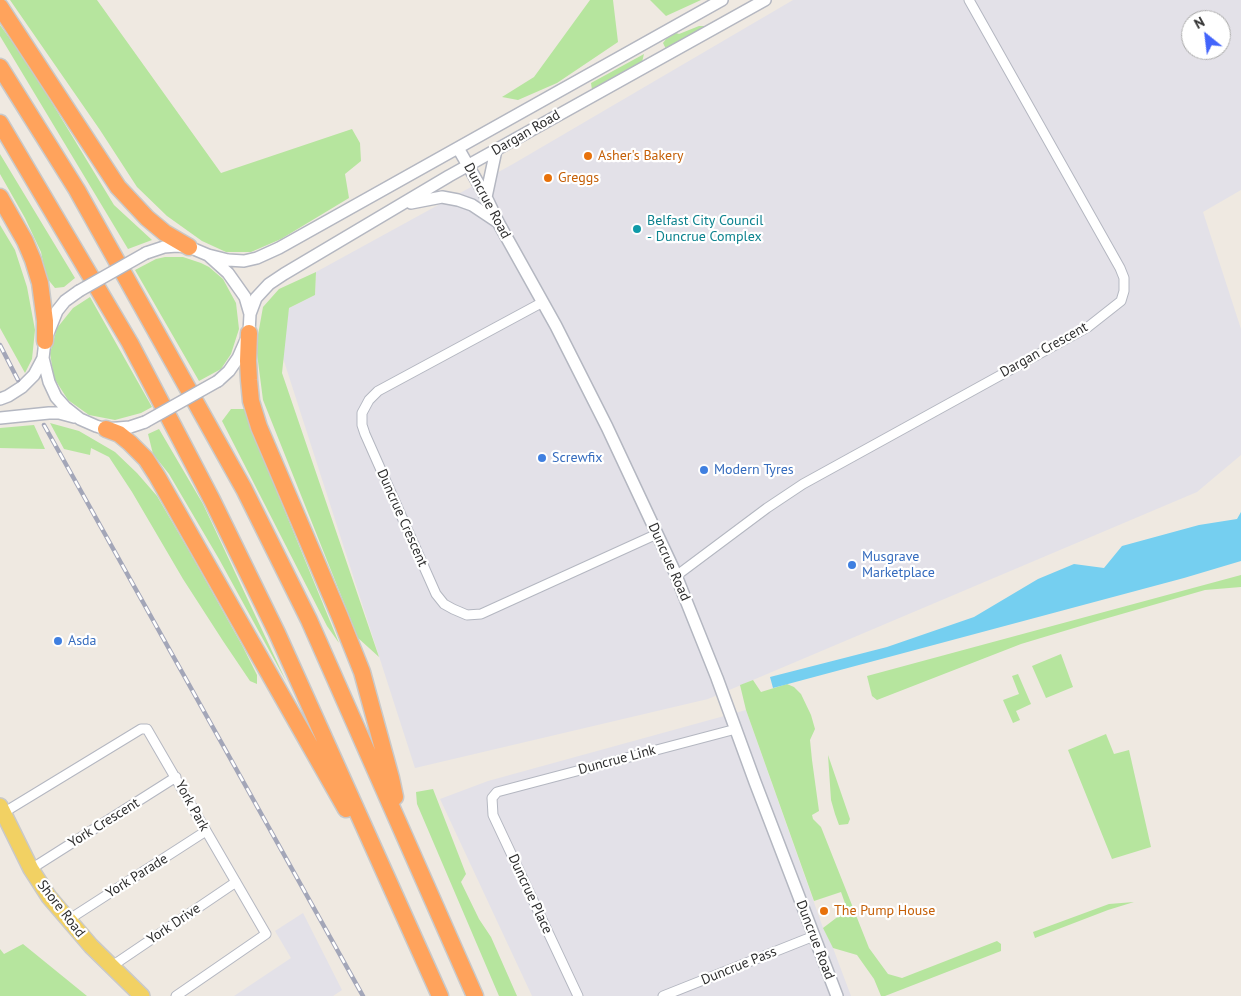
<!DOCTYPE html>
<style>
body{margin:0}
#map{position:relative;width:1241px;height:996px;overflow:hidden;background:#efe9e1;font-family:"PT Sans",sans-serif}
canvas{display:block}
.north{position:absolute;left:1181px;top:10px;width:50px;height:50px;box-sizing:border-box;background:#fff;border:1px solid #ababab;border-radius:50%;rotate:331deg;font-size:14px;font-weight:700;line-height:20px;text-align:center;color:#2e2e2e}
.north::after{content:'';display:block;margin:auto;width:18px;height:22px;background:#4264fb;clip-path:polygon(50% 0,100% 100%,50% 72%,0 100%)}
</style>
<div id="map">
<canvas width="1241" height="996"></canvas>
<div class="north">N</div>
</div>
<script>
const g = document.querySelector('canvas').getContext('2d');
g.lineJoin = 'round';
function fill(path, color) { g.fillStyle = color; g.fill(path, 'evenodd'); }
const shape = rows => new Path2D(rows.map(r => 'M' + r).join(''));
function strokePath(path, color, width, dash) { g.strokeStyle = color; g.lineWidth = width; g.lineCap = dash ? 'butt' : 'round'; g.setLineDash(dash || []); g.stroke(path); }
function write(font, color, halo, rows, align = 'center') {
  g.font = font + ' "PT Sans",sans-serif'; g.lineWidth = 4.5; g.setLineDash([]); g.textBaseline = 'middle'; g.strokeStyle = halo; g.fillStyle = color; for (const [text, x, y, turn = 0] of rows) {
    g.save(); g.translate(x, y); g.rotate((+turn || 0) * Math.PI / 180); g.textAlign = isNaN(turn) ? turn : align; if (halo) g.strokeText(text, 0, 0); g.fillText(text, 0, 0); g.restore();
  }
}
const industrial = shape([
 [793,0,1241,0,1241,190,1203,212,1241,329,1241,455,1197,492,708,699,415,768,282,355,289,308,315,295,316,272,513,164],
 [1191,20,1221,20,1221,50,1191,50],
 [746,710,823,928,833,948,851,996,532,996,440,799,488,781],
 [303,913,342,990,333,996,234,996,291,958,275,931]
]);
const green = shape([
 [10,0,97,0,221,173,352,129,360,143,361,161,345,174,349,198,281,239,251,252,226,252,202,241,167,216,137,187,100,130],
 [590,0,613,0,618,42,557,83,518,100,502,97,534,77],
 [650,0,701,0,666,16],
 [0,25,29,65,114,205,152,240,128,249,0,36],
 [699,26,709,26,666,49,663,43,666,39,676,33,679,34],
 [644,54,642,62,592,90,591,83],
 [0,154,75,278,64,287,55,288,46,277,41,252,25,218,0,174],
 [0,225,15,250,27,287,35,330,32,359,25,373,0,328],
 [165,257,183,257,201,263,209,267,223,279,236,303,239,329,231,354,221,369,199,381,135,270,156,259],
 [316,272,315,295,289,308,282,373,379,657,358,638,263,400,256,346,263,307,279,289],
 [90,297,152,407,141,413,115,420,89,415,68,400,54,378,50,353,57,328,73,308],
 [231,409,246,409,266,465,339,643,327,626,222,421],
 [50,423,79,431,115,452,137,473,157,496,192,556,243,647,257,675,257,684,250,681,223,641,183,579,132,492,109,457,91,448,90,455,64,449],
 [34,425,45,449,0,448,0,428],
 [159,429,203,504,286,681,219,559,169,474,153,454,148,434],
 [1241,575,1241,587,1205,590,1094,622,1021,644,877,700,872,696,867,676],
 [1061,654,1073,687,1046,698,1032,666],
 [1018,674,1031,704,1016,711,1020,720,1013,723,1003,700,1019,694,1012,676],
 [753,680,761,692,787,684,794,687,801,694,811,715,815,729,810,740,812,760,819,811,812,815,813,819,821,827,869,948,888,974,902,978,997,941,1001,944,1001,951,885,996,881,996,874,979,857,955,833,948,823,928,844,912,846,906,841,892,814,901,746,710,740,685],
 [1106,734,1114,754,1129,750,1151,847,1112,859,1068,750],
 [828,755,850,819,848,824,839,825,835,814,831,800],
 [433,789,466,874,461,882,479,919,491,937,517,996,499,996,417,804,416,792],
 [1134,902,1108,910,1035,938,1033,932,1109,904],
 [23,944,87,996,0,996,0,949,4,954]
]);
const water = shape([
 [1241,512,1241,561,1184,578,773,688,770,677,887,647,974,617,1038,579,1074,564,1104,568,1122,546,1199,525,1237,519]
]);
const minor = shape([
 [543,302,378,391,369,400,362,413,362,425,365,434,436,594,444,604,453,609,467,615,481,614,657,534],
 [676,576,767,508,803,484,1088,327,1121,301,1124,291,1124,278,1120,268,969,0],
 [3,813,141,729,147,729,266,934,176,996],
 [31,869,176,777],
 [68,920,206,831],
 [112,966,236,882],
 [578,996,493,815,492,798,497,792,736,729],
 [663,996,814,936]
]);
const tertiary = shape([
 [458,148,486,197,498,222,556,326,607,427,673,568,717,678,755,782,837,996],
 [486,197,496,150],
 [411,203,442,197,458,200,472,205,496,221],
 [146,253,164,247,177,246,189,247,208,255,228,273,245,297,250,314,249,333,238,358,229,371,218,381],
 [208,255,228,260,244,261,257,258,279,248,722,0],
 [79,291,65,301,57,311,45,341,43,358,49,382,56,397,65,407,80,419,96,426,106,429,130,427,145,422],
 [250,314,256,298,269,284,284,274,449,176,765,0],
 [0,399,8,396,22,387,34,375,43,358],
 [0,418,49,413,59,413,74,417]
]);
const primary = shape([
 [0,806,31,869,49,897,91,946,142,996]
]);
const motorway = shape([
 [0,7,118,187,147,218,165,233,189,247],
 [0,67,77,190,244,489,309,620,475,996],
 [0,123,130,343,212,500,277,633,440,996],
 [0,197,25,241,33,260,40,283,45,321,45,341],
 [249,333,248,361,249,380,251,401,259,427,340,617,362,672,391,778,395,797],
 [106,429,119,434,130,443,146,459,157,476,346,809]
]);
const rail = shape([
 [0,345,18,380],
 [44,425,363,996]
]);
const tertiaryBridge = shape([
 [79,291,146,253],
 [145,422,218,381]
]);
const markers = [
 [588,156,5,"#e8710a"],
 [548,178,5,"#e8710a"],
 [637,229,5,"#0f9aa8"],
 [542,458,5,"#3f7fe0"],
 [704,470,5,"#3f7fe0"],
 [852,565,5,"#3f7fe0"],
 [58,641,5,"#3f7fe0"],
 [824,911,5,"#e8710a"]
];
const streetNames = [
 ["Dargan Road",526,133,-30],
 ["Duncrue Road",487,201,62],
 ["Dargan Crescent",1044,350,-29],
 ["Duncrue Crescent",402,518,66],
 ["Duncrue Road",669,562,66],
 ["Duncrue Link",617,760,-15],
 ["York Park",192,806,61],
 ["York Crescent",104,823,-32],
 ["York Parade",137,876,-32],
 ["Duncrue Place",530,894,65],
 ["Shore Road",61,909,52],
 ["York Drive",174,924,-34],
 ["Duncrue Road",815,940,69],
 ["Duncrue Pass",739,966,-22]
];
const foodNames = [
 ["Asher's Bakery",598,156],
 ["Greggs",558,178],
 ["The Pump House",834,911]
];
const cultureNames = [
 ["Belfast City Council",647,221],
 ["- Duncrue Complex",647,237]
];
const shopNames = [
 ["Screwfix",552,458],
 ["Modern Tyres",714,470],
 ["Musgrave",862,557],
 ["Marketplace",862,573],
 ["Asda",68,641]
];
fill(industrial, '#e3e1e8');
fill(green, '#b6e59e');
fill(water, '#75cff0');
strokePath(minor, '#b4b7c1', 11);
strokePath(tertiary, '#b4b7c1', 14);
strokePath(primary, '#c9c9c9', 18);
strokePath(motorway, '#c9c9c9', 19);
strokePath(minor, '#fff', 9);
strokePath(tertiary, '#fff', 11);
strokePath(primary, '#f2d163', 15);
strokePath(motorway, '#ffa35c', 16);
strokePath(rail, '#a3a6b8', 4.5);
strokePath(rail, '#fff', 2.5, [8]);
strokePath(tertiaryBridge, '#b4b7c1', 14, []);
strokePath(tertiaryBridge, '#fff', 11);
for (const [x, y, r, color] of markers) { const dot = new Path2D(); dot.arc(x, y, r, 0, 2 * Math.PI); g.fillStyle = color; g.fill(dot); strokePath(dot, '#fff', 2); }
write('14px', '#2e2e2e', '#fff', streetNames);
write('14px', '#c56008', '#fff', foodNames, 'left');
write('14px', '#0d838f', '#fff', cultureNames, 'left');
write('14px', '#366cbe', '#fff', shopNames, 'left');
</script>
